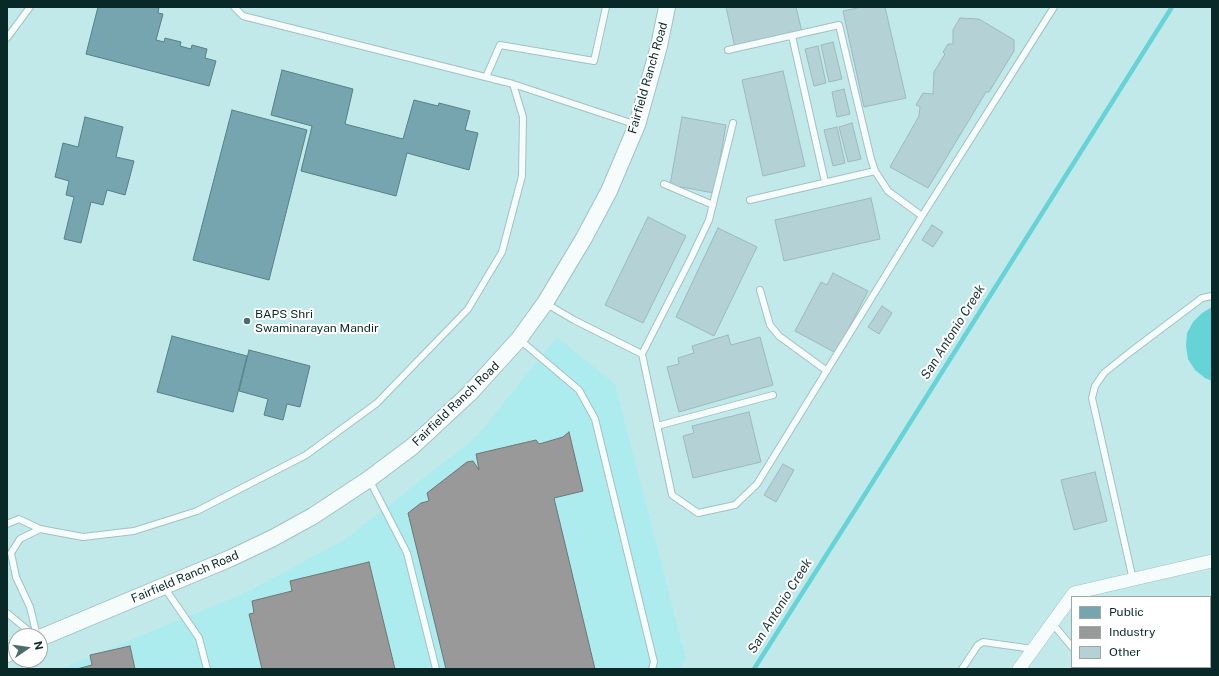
<!DOCTYPE html>
<style>
body{margin:0}
#map{position:relative;width:1219px;height:676px;overflow:hidden;background:#c2e9ea;font-family:"Public Sans",sans-serif}
canvas{display:block}
.frame{position:absolute;inset:0;border:8px solid #092828;pointer-events:none}
.legend{position:absolute;left:1071px;top:596px;width:140px;height:72px;box-sizing:border-box;background:#fff;border:1px solid #9da9a9;margin:0;padding:5px 7px;list-style:none;font-size:12px;color:#092828}
.legend li{display:flex;align-items:center;gap:8px;height:20px}
.legend b{width:20px;border:1px solid #9da9a9}
.north{position:absolute;left:8px;top:628px;width:40px;height:40px;box-sizing:border-box;background:#fff;border:1px solid #9da9a9;border-radius:50%;rotate:77deg;font-size:11px;font-weight:700;line-height:16px;text-align:center;color:#092828}
.north::after{content:'';display:block;margin:auto;width:14px;height:18px;background:#4a6c6c;clip-path:polygon(50% 0,100% 100%,50% 72%,0 100%)}
</style>
<div id="map">
<canvas width="1219" height="676"></canvas>
<div class="frame"></div>
<ul class="legend">
<li><b style="height:11px;background:#76a5af"></b>Public</li>
<li><b style="height:11px;background:#999"></b>Industry</li>
<li><b style="height:11px;background:#b4d2d6"></b>Other</li>
</ul>
<div class="north">N</div>
</div>
<script>
const g = document.querySelector('canvas').getContext('2d');
g.lineJoin = 'round';
function fill(path, color) { g.fillStyle = color; g.fill(path, 'evenodd'); }
const shape = rows => new Path2D(rows.map(r => 'M' + r).join(''));
function strokePath(path, color, width, dash) { g.strokeStyle = color; g.lineWidth = width; g.lineCap = dash ? 'butt' : 'round'; g.setLineDash(dash || []); g.stroke(path); }
function write(font, color, halo, rows, align = 'center') {
  g.font = font + ' "Public Sans",sans-serif'; g.lineWidth = 4; g.setLineDash([]); g.textBaseline = 'middle'; g.strokeStyle = halo; g.fillStyle = color; for (const [text, x, y, turn = 0] of rows) {
    g.save(); g.translate(x, y); g.rotate((+turn || 0) * Math.PI / 180); g.textAlign = isNaN(turn) ? turn : align; if (halo) g.strokeText(text, 0, 0); g.fillText(text, 0, 0); g.restore();
  }
}
const built = shape([
 [557,337,615,384,686,659,679,669,60,669,245,593,344,540,475,438]
]);
const water = shape([
 [1212,307,1212,381,1205,378,1195,370,1188,359,1186,346,1187,333,1193,322,1202,313]
]);
const public = shape([
 [98,7,159,7,158,13,163,14,156,40,164,42,165,38,181,42,180,46,191,49,192,45,207,49,205,58,216,61,209,86,86,54,98,7],
 [282,70,353,89,345,124,403,139,414,100,438,106,439,103,470,111,465,130,478,133,469,170,407,153,396,196,301,171,312,126,271,115,282,70],
 [232,110,307,130,269,280,193,260,232,110],
 [85,117,123,127,116,157,134,161,125,195,107,190,103,205,91,202,81,243,64,239,74,197,66,195,69,181,55,177,63,143,78,147,85,117],
 [172,336,247,356,233,412,157,392,172,336],
 [249,350,310,366,300,407,287,404,283,420,264,415,268,399,239,391,249,350]
]);
const industry = shape([
 [569,432,583,491,554,498,595,669,446,669,408,513,421,503,429,501,427,493,467,462,473,461,479,470,476,454,536,440,539,444,546,442,563,437,569,432],
 [369,562,395,669,262,669,249,614,254,613,252,601,292,591,290,581,369,562],
 [130,646,135,669,77,669,92,665,90,655,130,646]
]);
const stream = shape([
 [754,669,867,491,1172,7]
]);
const building = shape([
 [726,7,796,7,802,32,735,48,726,7],
 [862,7,885,7,906,98,864,107,843,11,862,7],
 [960,18,979,19,1014,40,1014,51,989,92,986,92,928,188,890,167,919,116,920,107,916,105,923,93,933,94,934,72,945,54,943,52,948,44,953,44,953,30,960,18],
 [833,42,842,79,829,82,821,45,833,42],
 [818,46,826,83,814,86,805,49,818,46],
 [783,71,805,166,763,176,742,80,783,71],
 [844,89,850,114,837,117,832,92,844,89],
 [682,117,726,125,714,193,670,185,682,117],
 [852,123,861,159,848,162,839,127,852,123],
 [837,127,845,163,833,166,824,130,837,127],
 [871,198,880,239,784,261,775,220,871,198],
 [648,217,686,236,643,323,605,305,648,217],
 [932,225,943,232,933,247,922,240,932,225],
 [718,228,757,247,714,336,676,317,718,228],
 [833,273,868,291,836,353,795,331,821,282,827,285,833,273],
 [882,306,892,313,879,334,868,327,882,306],
 [728,335,731,345,760,337,773,385,679,412,667,367,679,364,678,358,694,353,692,346,728,335],
 [749,412,761,462,693,478,683,436,694,433,692,426,749,412],
 [783,464,794,470,776,502,764,495,783,464],
 [1095,472,1107,521,1074,530,1061,480,1095,472],
 [1210,622,1212,631,1212,669,1152,669,1152,667,1210,667,1210,622],
 [1122,667,1150,667,1150,668,1114,669,1122,667]
]);
const service = shape([
 [792,36,825,182],
 [7,38,30,7],
 [728,50,839,25,871,159,875,171,888,191,922,216],
 [486,77,500,45,594,61,606,7],
 [513,84,637,125],
 [733,123,709,220,691,258,642,354,672,495,698,513,735,505,757,484,922,216,1054,7],
 [664,184,713,205],
 [750,200,875,171],
 [760,290,770,325,779,336,827,371],
 [545,303,574,320,642,354],
 [520,340,579,390,595,419,654,662,652,669],
 [657,426,773,395],
 [369,479,407,553,436,669],
 [7,524,19,519,40,529,20,539,11,553,16,577,30,607,37,636],
 [40,529,83,537,134,531,197,511,306,455,377,403,468,309,502,252,522,176,523,117,513,84,243,16,234,7],
 [1133,580,1092,398,1095,386,1104,373,1129,353,1202,298,1212,296],
 [164,587,199,638,207,669],
 [7,613,35,636],
 [1052,623,1072,647],
 [1084,667,1084,669],
 [962,669,978,645,983,642,1033,649]
]);
const minor = shape([
 [1019,669,1074,593,1212,561]
]);
const tertiary = shape([
 [40,638,231,558,273,538,313,516,369,479,413,446,469,394,519,339,545,303,584,238,609,191,637,125,659,46,667,7],
 [7,654,16,649]
]);
const markers = [
 [247,321,4,"#4a6c6c"]
];
const streetNames = [
 ["Fairfield Ranch Road",648,78,-74],
 ["Fairfield Ranch Road",456,404,-44],
 ["Fairfield Ranch Road",185,577,-23]
];
const poiNames = [
 ["BAPS Shri",255,314],
 ["Swaminarayan Mandir",255,328]
];
const waterNames = [
 ["San Antonio Creek",953,332,-58],
 ["San Antonio Creek",780,606,-58]
];
fill(built, '#adecee');
fill(water, '#66d3d6');
fill(public, '#76a5af');
strokePath(public, '#558086', 1);
fill(industry, '#999');
strokePath(industry, '#6e7777', 1);
strokePath(stream, '#66d3d6', 4.5);
fill(building, '#b4d2d6');
strokePath(building, '#9cb9bd', 1);
strokePath(service, '#a2c1c2', 8);
strokePath(minor, '#a2c1c2', 14);
strokePath(tertiary, '#a2c1c2', 18);
strokePath(service, '#f6fcfc', 6);
strokePath(minor, '#f6fcfc', 13);
strokePath(tertiary, '#f6fcfc', 16);
for (const [x, y, r, color] of markers) { const dot = new Path2D(); dot.arc(x, y, r, 0, 2 * Math.PI); g.fillStyle = color; g.fill(dot); strokePath(dot, '#fff', 1.5); }
write('12px', '#092828', '#fff', streetNames);
write('12px', '#092828', '#fff', poiNames, 'left');
write('italic 13px', '#1e3535', '#fff', waterNames);
</script>
